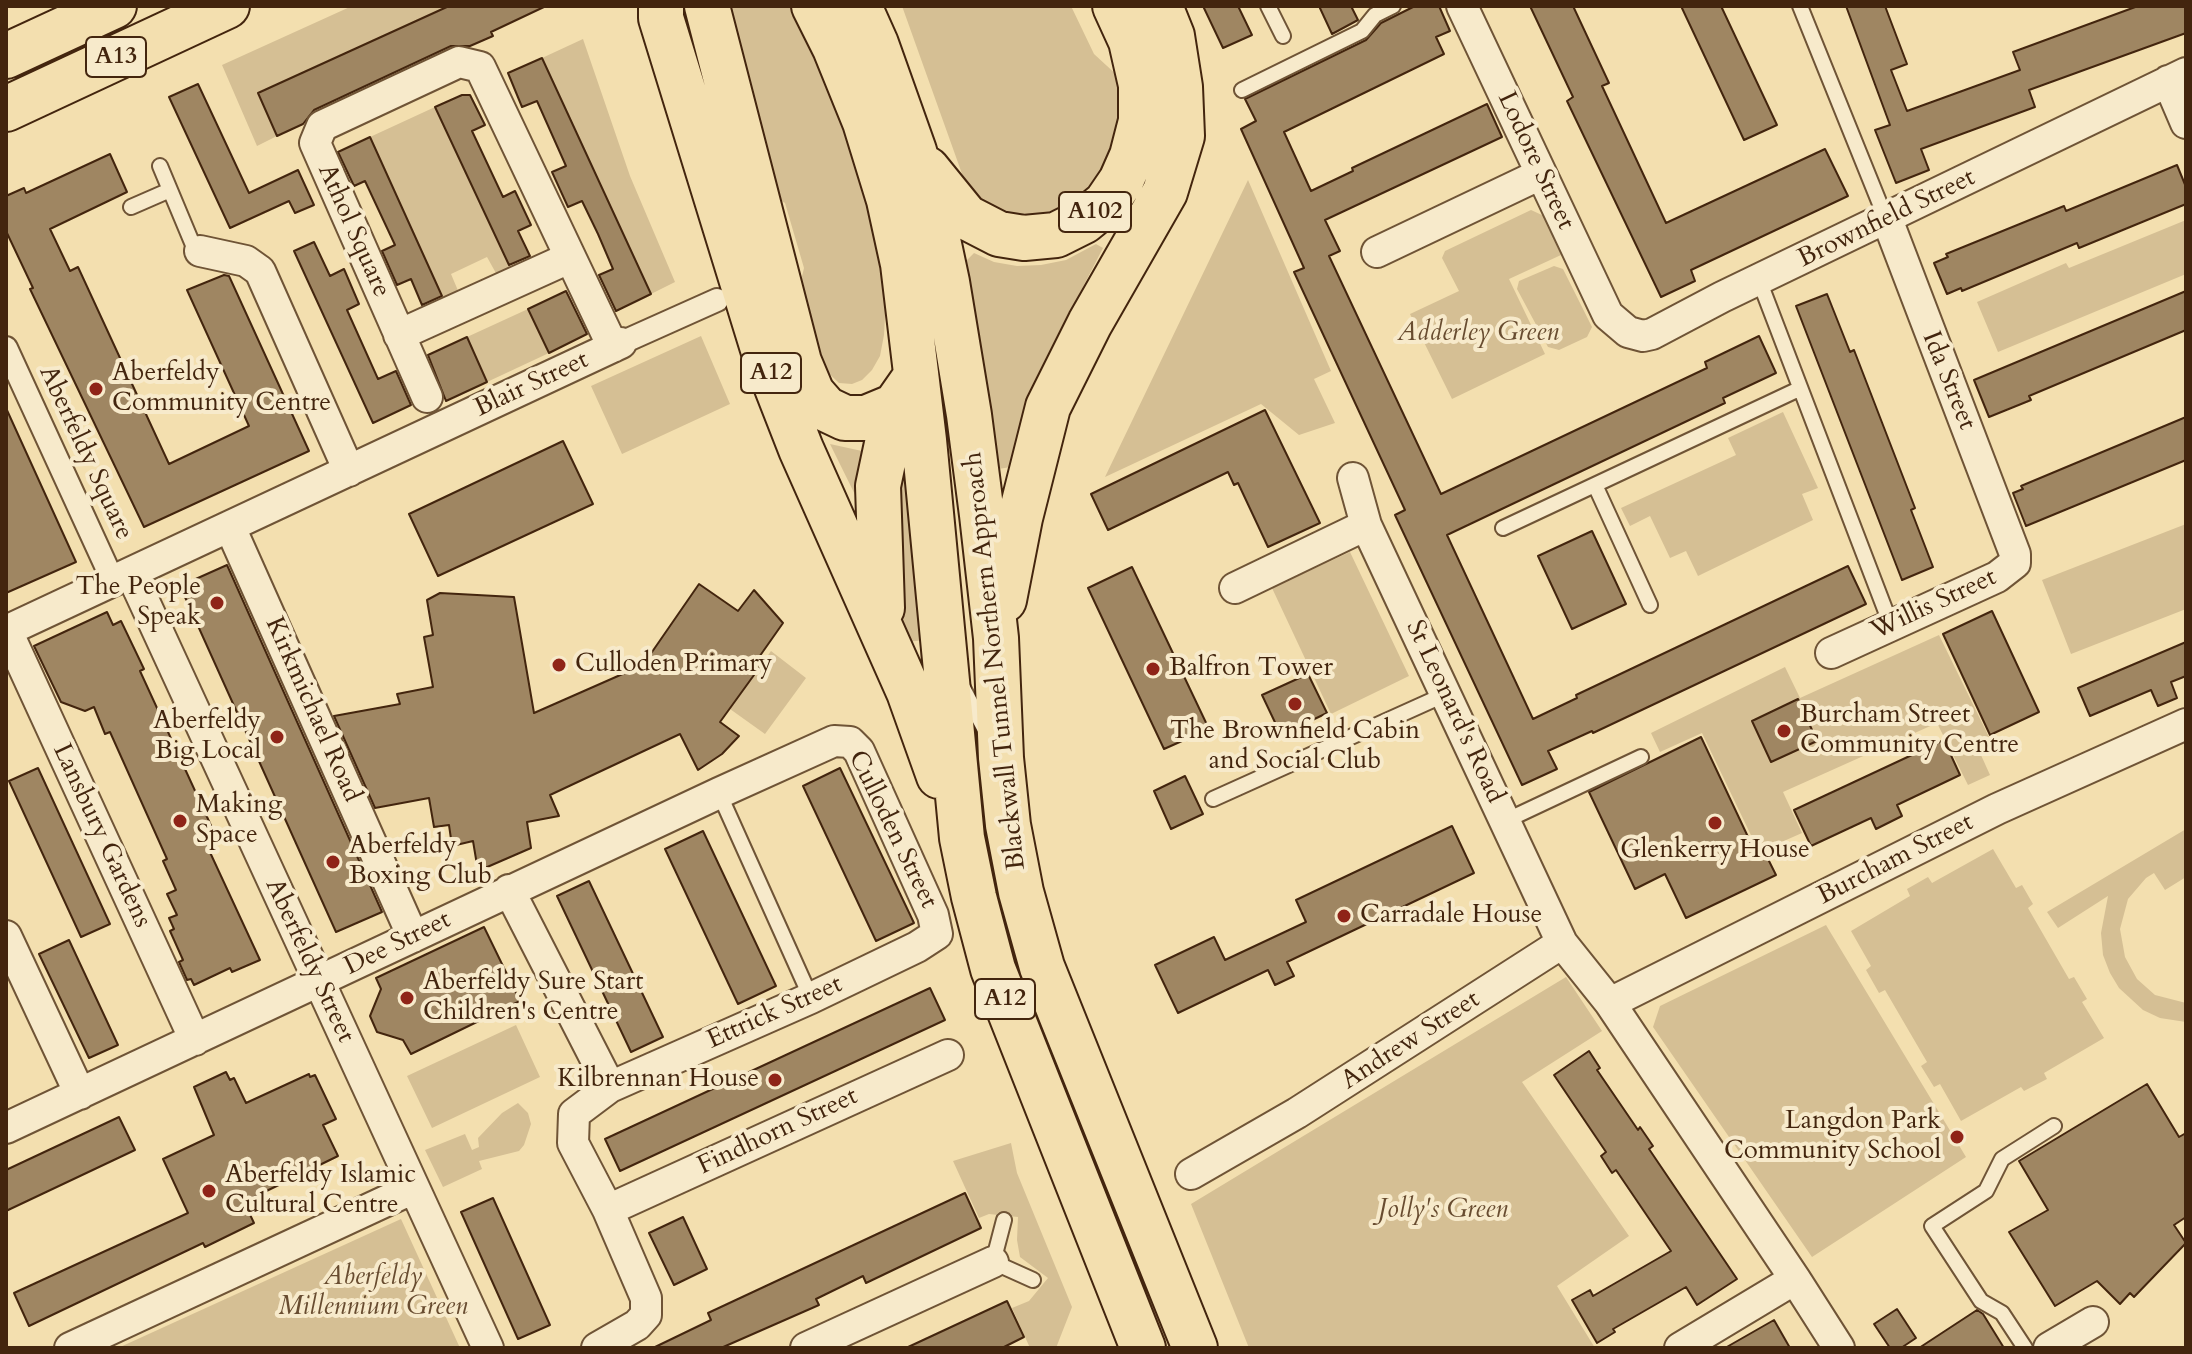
<!DOCTYPE html>
<style>
body{margin:0}
#map{position:relative;width:2192px;height:1354px;overflow:hidden;background:#f3dfaf;font-family:Cardo,serif}
canvas{display:block}
.frame{position:absolute;inset:0;border:8px solid #43250e;pointer-events:none}
</style>
<div id="map">
<canvas width="2192" height="1354"></canvas>
<div class="frame"></div>
</div>
<script>
const g = document.querySelector('canvas').getContext('2d');
g.lineJoin = 'round';
function fill(path, color) { g.fillStyle = color; g.fill(path, 'evenodd'); }
const shape = rows => new Path2D(rows.map(r => 'M' + r).join(''));
function strokePath(path, color, width, dash) { g.strokeStyle = color; g.lineWidth = width; g.lineCap = dash ? 'butt' : 'round'; g.setLineDash(dash || []); g.stroke(path); }
function write(font, color, halo, rows, align = 'center') {
  g.font = font + ' Cardo,serif'; g.lineWidth = 8; g.setLineDash([]); g.textBaseline = 'middle'; g.strokeStyle = halo; g.fillStyle = color; for (const [text, x, y, turn = 0] of rows) {
    g.save(); g.translate(x, y); g.rotate((+turn || 0) * Math.PI / 180); g.textAlign = isNaN(turn) ? turn : align; if (halo) g.strokeText(text, 0, 0); g.fillText(text, 0, 0); g.restore();
  }
}
const green = shape([
 [352,6,449,6,258,93,277,136,257,146,222,65],
 [725,6,794,6,833,91,874,217,886,298,884,335,880,356,872,370,862,380,852,384,839,383,821,366,799,289,804,268,785,203,772,195],
 [902,6,1071,6,1094,54,1119,77,1125,114,1105,177,1052,221,990,212,966,185],
 [583,39,630,176,675,282,651,294,542,58],
 [435,107,511,269,497,275,487,257,451,274,459,293,444,300,370,137],
 [1248,180,1331,371,1314,379,1335,423,1299,435,1261,404,1105,477],
 [1531,210,1544,216,1561,255,1509,279,1545,354,1452,399,1410,314,1459,291,1442,258,1445,251],
 [2186,220,2186,274,1998,352,1977,302,2066,263,2069,268],
 [1096,244,1103,248,1072,308,1038,384,1011,467,998,469,964,263,974,253,994,262,1017,266,1041,265,1066,260],
 [1554,266,1563,269,1592,327,1587,337,1559,350,1548,347,1517,289,1519,281],
 [528,309,549,353,487,382,467,337],
 [701,336,730,404,622,454,591,386],
 [1783,412,1818,488,1802,494,1813,520,1698,576,1686,551,1670,558,1650,516,1630,526,1621,508,1736,455,1728,438],
 [905,437,927,640,905,642,899,623,892,559],
 [830,444,862,451,875,450,870,525],
 [2186,524,2186,609,2071,654,2042,580],
 [1350,552,1409,676,1331,714,1272,588],
 [1939,635,1989,737,1976,744,1990,775,1968,785,1937,723,1783,792,1802,833,1759,852,1702,733,1660,752,1651,733,1785,667,1800,698],
 [771,651,806,678,765,734,730,709],
 [2186,829,2186,877,2165,890,2154,873,2146,878,2128,899,2120,929,2125,957,2137,979,2155,995,2186,1003,2186,1022,2160,1018,2143,1010,2119,988,2110,973,2103,955,2101,933,2108,896,2058,928,2047,912],
 [1993,849,2016,888,2022,885,2033,904,2028,908,2069,979,2074,977,2087,999,2082,1002,2104,1038,2044,1073,2047,1079,2024,1091,2021,1087,1961,1121,1940,1084,1934,1087,1921,1066,1927,1062,1885,990,1879,993,1866,970,1871,966,1851,931,1910,896,1907,889,1928,877,1932,883],
 [1826,925,1966,1157,1812,1257,1653,1027,1660,1006],
 [1566,977,1602,1031,1522,1082,1629,1236,1557,1286,1595,1348,1249,1348,1191,1204],
 [516,1025,540,1077,432,1128,407,1076],
 [518,1103,528,1113,531,1124,524,1145,519,1151,479,1161,482,1169,443,1187,425,1150,465,1134,472,1150,479,1147,478,1138,502,1113],
 [1011,1143,1017,1173,1072,1307,1056,1348,1030,1348,1012,1308,1029,1301,1048,1278,1020,1257,1017,1240,1018,1217,989,1214,979,1218,953,1161],
 [401,1219,460,1348,118,1348]
]);
const building = shape([
 [449,6,546,6,491,32,493,36,470,46,451,46,314,110,303,124,277,136,258,93,449,6],
 [1203,6,1238,6,1252,35,1223,48,1203,6],
 [1319,6,1351,6,1358,20,1332,34,1319,6],
 [1415,6,1439,6,1450,31,1436,37,1444,54,1284,132,1311,191,1353,171,1352,168,1487,104,1502,137,1325,220,1340,251,1329,256,1441,494,1707,368,1705,362,1759,336,1776,373,1723,398,1725,403,1447,535,1533,719,1577,698,1576,695,1848,566,1866,604,1593,733,1592,731,1548,751,1557,769,1522,785,1395,515,1405,510,1294,272,1304,268,1241,129,1256,121,1245,99,1366,40,1381,23,1415,6],
 [1530,6,1573,6,1609,83,1602,86,1666,223,1825,149,1848,196,1691,270,1695,281,1661,297,1567,101,1573,97,1530,6],
 [1681,6,1721,6,1777,125,1744,140,1681,6],
 [1846,6,1885,6,1907,64,1891,70,1907,111,2020,70,2013,52,2138,6,2186,6,2186,33,2029,90,2035,107,1921,149,1929,170,1896,183,1875,130,1890,125,1846,6],
 [542,58,651,294,616,311,599,275,613,269,598,234,582,201,568,207,552,172,566,166,537,101,522,107,508,73,542,58],
 [198,84,249,193,298,170,314,205,295,213,289,201,230,228,169,97,198,84],
 [462,95,470,95,485,125,472,131,503,197,515,191,531,225,518,231,530,256,509,265,435,107,462,95],
 [370,137,442,296,422,305,411,279,397,285,382,251,395,245,365,181,354,186,338,152,370,137],
 [110,154,127,192,50,229,70,271,78,267,169,464,249,426,187,290,224,275,229,276,309,451,144,527,30,289,33,288,6,231,6,196,24,188,26,193,110,154],
 [2177,165,2186,187,2186,204,2079,248,2077,243,1962,291,1961,288,1947,294,1934,263,1948,257,1946,254,2064,206,2066,211,2177,165],
 [314,242,330,276,344,269,359,304,347,310,378,379,396,371,411,405,373,423,294,251,314,242],
 [566,291,587,334,549,353,528,309,566,291],
 [2186,291,2186,330,2029,396,2031,400,1989,417,1974,380,2186,291],
 [1827,294,1850,352,1854,350,1915,508,1911,510,1933,567,1902,580,1796,306,1827,294],
 [467,337,487,382,446,401,428,355,467,337],
 [6,408,76,562,6,593,6,408],
 [1265,410,1320,523,1268,547,1238,483,1234,485,1228,472,1108,530,1091,494,1265,410],
 [2186,417,2186,460,2026,526,2013,493,2023,489,2021,486,2186,417],
 [563,441,593,504,438,576,409,514,563,441],
 [1592,531,1626,604,1572,629,1538,556,1592,531],
 [227,565,382,912,336,932,180,586,227,565],
 [1132,567,1209,729,1164,749,1088,588,1132,567],
 [699,584,738,611,754,590,783,623,757,660,762,664,720,722,739,736,722,754,698,770,680,734,550,795,559,816,527,822,531,848,478,871,473,841,452,846,449,825,434,827,429,798,375,808,334,716,400,704,397,694,433,687,424,637,433,635,427,600,440,593,514,597,534,713,643,665,699,584],
 [1992,611,2039,712,1990,735,1943,634,1992,611],
 [107,612,113,625,121,621,144,669,140,671,219,843,208,848,260,960,232,972,230,968,194,985,191,979,187,980,179,962,183,960,170,931,174,929,169,918,177,915,167,894,176,890,163,861,167,859,110,732,105,734,94,707,85,711,61,702,34,646,107,612],
 [2186,642,2186,676,2171,682,2177,698,2158,706,2151,690,2090,716,2078,688,2186,642],
 [1308,674,1327,713,1281,735,1262,695,1308,674],
 [1798,699,1817,741,1771,762,1752,721,1798,699],
 [1701,737,1757,856,1765,853,1776,875,1686,918,1665,874,1635,889,1589,792,1701,737],
 [1944,740,1960,775,1897,805,1902,816,1876,829,1871,818,1811,846,1794,810,1944,740],
 [38,768,110,924,81,937,9,781,38,768],
 [840,768,914,923,876,941,803,786,840,768],
 [1185,776,1203,814,1171,829,1154,791,1185,776],
 [1452,826,1474,873,1287,962,1294,976,1275,985,1268,970,1178,1013,1155,965,1214,937,1225,960,1306,922,1296,900,1452,826],
 [703,831,776,986,738,1004,665,849,703,831],
 [589,881,663,1037,631,1052,557,896,589,881],
 [484,927,520,1001,411,1054,403,1040,377,1032,370,1016,381,989,376,978,484,927],
 [69,940,118,1045,89,1058,39,954,69,940],
 [930,988,945,1020,620,1171,605,1139,930,988],
 [1589,1051,1600,1068,1597,1070,1638,1130,1640,1127,1653,1146,1649,1149,1737,1279,1697,1305,1686,1287,1613,1329,1615,1332,1597,1343,1572,1300,1590,1290,1593,1296,1671,1251,1616,1170,1612,1173,1601,1156,1606,1152,1554,1075,1589,1051],
 [226,1072,230,1080,234,1078,246,1103,309,1074,310,1077,315,1075,336,1119,323,1125,338,1156,244,1202,254,1223,205,1247,203,1243,29,1326,14,1293,188,1213,163,1159,214,1135,194,1087,226,1072],
 [2147,1084,2179,1137,2186,1133,2186,1217,2174,1225,2186,1243,2134,1297,2130,1293,2120,1304,2097,1281,2055,1306,2009,1232,2048,1210,2019,1161,2147,1084],
 [119,1117,135,1150,6,1211,6,1170,119,1117],
 [965,1193,981,1228,866,1283,863,1276,816,1299,819,1305,721,1348,653,1348,711,1320,708,1313,965,1193],
 [493,1198,550,1325,518,1339,461,1212,493,1198],
 [683,1217,707,1269,674,1285,649,1233,683,1217],
 [1007,1301,1024,1337,1002,1348,906,1348,1007,1301],
 [1897,1309,1916,1338,1901,1348,1890,1348,1874,1324,1897,1309],
 [1977,1310,1983,1314,2004,1348,1919,1348,1977,1310],
 [1774,1320,1790,1348,1725,1348,1774,1320]
]);
const service = shape([
 [1268,6,1283,36],
 [1800,6,1886,219],
 [1242,90,1362,31,1375,15,1393,6],
 [160,166,193,245,200,251],
 [131,207,170,190],
 [1759,280,1891,625],
 [1595,485,1650,605],
 [1503,528,1799,389],
 [963,688,985,730],
 [719,793,811,998],
 [1213,799,1446,694],
 [1505,821,1641,757],
 [1004,1220,993,1262,1033,1280],
 [2025,1348,2002,1313,1981,1301,1932,1226,1986,1191,2002,1159,2054,1126]
]);
const pedestrian = shape([
 [621,343,717,300],
 [6,348,113,581]
]);
const minor = shape([
 [1462,6,1608,315,1628,332,1643,336,1652,334,1722,297,2186,73],
 [2168,81,2186,123],
 [200,251,246,261,260,271,349,471],
 [1377,252,1541,174],
 [399,335,569,258],
 [427,397,315,143,322,126,459,62,480,67,613,347],
 [1353,478,1366,525,1562,943,1610,1003,1795,1279,1839,1348],
 [230,527,413,937],
 [131,573,488,1348],
 [1235,588,1366,525],
 [6,631,621,343],
 [7,631,195,1040],
 [1831,653,1997,577,2015,563,2015,554,1887,219],
 [509,890,610,1087],
 [6,936,80,1094],
 [1610,1003,1997,809,2186,724],
 [6,1128,719,793,834,741,850,742,859,751,933,915,937,934,917,947,811,998,610,1087,574,1114,573,1143,608,1210,646,1298,646,1315,637,1325,597,1348],
 [1191,1174,1297,1113,1562,943],
 [608,1210,948,1055],
 [70,1348,414,1188],
 [806,1348,993,1262],
 [1680,1348,1795,1279],
 [2049,1348,2093,1322]
]);
const trunk = shape([
 [661,6,661,18,767,362,801,449,909,692,939,776],
 [707,6,799,362,812,393,826,409,845,418,866,418,895,406,916,376],
 [814,6,835,48,865,122,889,200,903,264,924,440,962,838,974,897,993,969,1143,1348],
 [859,6,876,44,914,151,934,221,947,282,969,415,982,515,996,638,1001,758,1008,825,1021,892,1042,967,1195,1348],
 [6,56,114,6],
 [6,109,227,6],
 [927,169,966,217,999,234,1024,238,1056,235,1084,221,1106,203,1121,181,1132,156,1141,121,1141,85,1131,41,1115,6],
 [1004,600,1020,518,1048,407,1090,323,1165,192,1182,136,1180,87,1172,36,1160,6],
 [882,608,878,486,895,406]
]);
const markers = [
 [96,389,8,"#8f2418"],
 [217,603,8,"#8f2418"],
 [559,665,8,"#8f2418"],
 [1153,669,8,"#8f2418"],
 [1295,704,8,"#8f2418"],
 [1784,731,8,"#8f2418"],
 [277,737,8,"#8f2418"],
 [180,821,8,"#8f2418"],
 [1715,823,8,"#8f2418"],
 [333,862,8,"#8f2418"],
 [1344,916,8,"#8f2418"],
 [407,998,8,"#8f2418"],
 [775,1080,8,"#8f2418"],
 [1957,1137,8,"#8f2418"],
 [209,1191,8,"#8f2418"]
];
const shields = [
 [116,57,60],
 [1095,212,72],
 [771,373,60],
 [1005,999,60]
];
const shieldNames = [
 ["A13",116,57],
 ["A102",1095,212],
 ["A12",771,373],
 ["A12",1005,999]
];
const streetNames = [
 ["Lodore Street",1535,161,65],
 ["Brownfield Street",1887,219,-26],
 ["Athol Square",353,231,66],
 ["Ida Street",1948,381,68],
 ["Blair Street",532,385,-25],
 ["Aberfeldy Square",85,453,65],
 ["Willis Street",1934,605,-25],
 ["Blackwall Tunnel Northern Approach",996,661,-96],
 ["Kirkmichael Road",312,710,66],
 ["St Leonard's Road",1454,712,65],
 ["Culloden Street",892,830,64],
 ["Lansbury Gardens",101,836,65],
 ["Burcham Street",1896,860,-27],
 ["Dee Street",398,944,-26],
 ["Aberfeldy Street",309,961,65],
 ["Ettrick Street",775,1013,-24],
 ["Andrew Street",1411,1041,-33],
 ["Findhorn Street",778,1132,-25]
];
const parkNames = [
 ["Adderley Green",1478,334],
 ["Jolly's Green",1443,1211],
 ["Aberfeldy",373,1278],
 ["Millennium Green",373,1308]
];
const poiNames = [
 ["Aberfeldy",112,374],
 ["Community Centre",112,404],
 ["The People",201,588,"right"],
 ["Speak",201,618,"right"],
 ["Culloden Primary",575,665],
 ["Balfron Tower",1169,669],
 ["Burcham Street",1800,716],
 ["Community Centre",1800,746],
 ["Aberfeldy",261,722,"right"],
 ["Big Local",261,752,"right"],
 ["The Brownfield Cabin",1295,732,"center"],
 ["and Social Club",1295,762,"center"],
 ["Making",196,806],
 ["Space",196,836],
 ["Aberfeldy",349,847],
 ["Boxing Club",349,877],
 ["Glenkerry House",1715,851,"center"],
 ["Carradale House",1360,916],
 ["Aberfeldy Sure Start",423,983],
 ["Children's Centre",423,1013],
 ["Kilbrennan House",759,1080,"right"],
 ["Langdon Park",1941,1122,"right"],
 ["Community School",1941,1152,"right"],
 ["Aberfeldy Islamic",225,1176],
 ["Cultural Centre",225,1206]
];
fill(green, '#d5bf94');
fill(building, '#9f8662');
strokePath(building, '#43250e', 2);
strokePath(service, '#6f5436', 18);
strokePath(pedestrian, '#6f5436', 26);
strokePath(minor, '#6f5436', 34);
strokePath(trunk, '#43250e', 48);
strokePath(service, '#f7eacb', 14);
strokePath(pedestrian, '#f7eacb', 22);
strokePath(minor, '#f7eacb', 30);
strokePath(trunk, '#f3dfaf', 44);
for (const [x, y, r, color] of markers) { const dot = new Path2D(); dot.arc(x, y, r, 0, 2 * Math.PI); g.fillStyle = color; g.fill(dot); strokePath(dot, '#f7eacb', 3); }
for (const [x, y, w] of shields) { const box = new Path2D(); box.roundRect(x - w / 2, y - 20, w, 40, 6); g.fillStyle = '#f7eacb'; g.fill(box); strokePath(box, '#43250e', 2); }
write('bold 24px', '#43250e', null, shieldNames);
write('26px', '#43250e', '#f7eacb', streetNames);
write('italic 26px', '#684c30', '#f7eacb', parkNames);
write('26px', '#43250e', '#f7eacb', poiNames, 'left');
</script>
